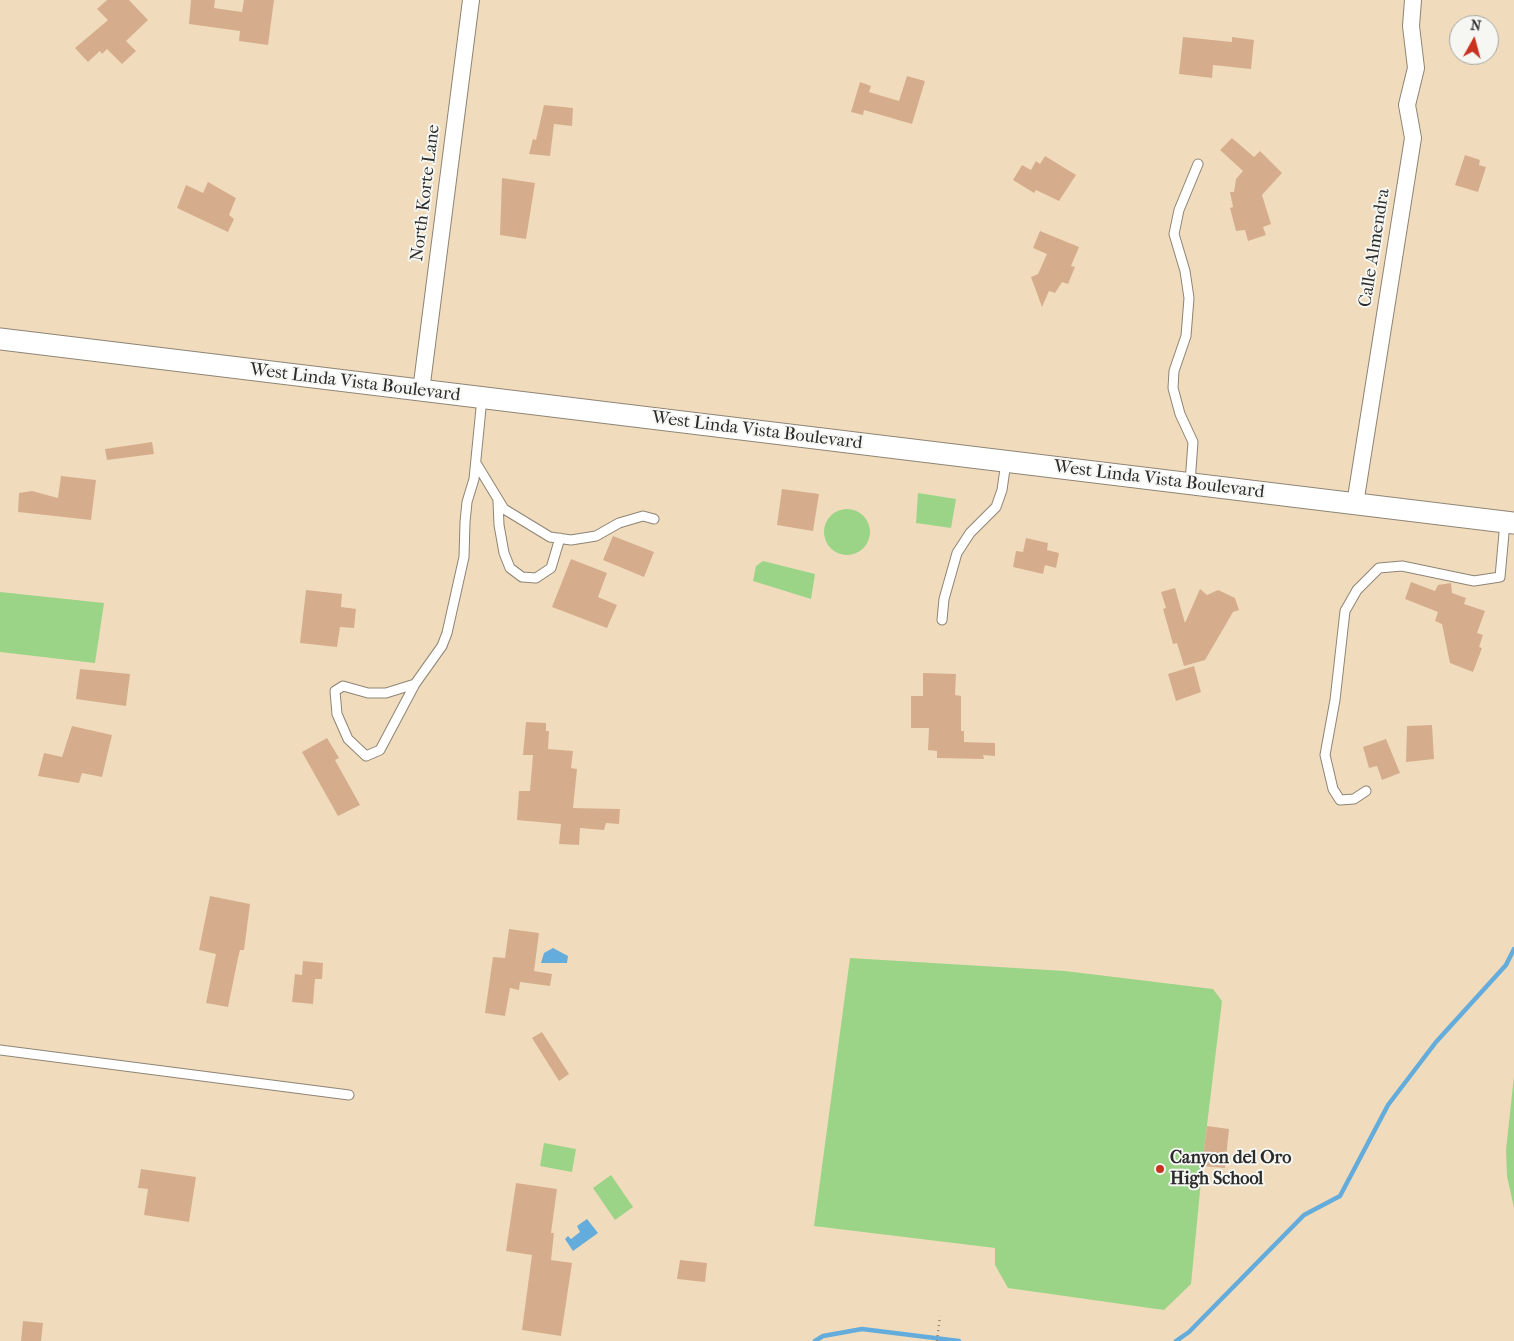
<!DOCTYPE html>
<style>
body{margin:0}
#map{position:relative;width:1514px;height:1341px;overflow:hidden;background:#f0dcbc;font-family:"IM FELL French Canon",serif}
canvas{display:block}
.north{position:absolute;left:1449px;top:15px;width:50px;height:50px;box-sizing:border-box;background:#f6f6f2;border:1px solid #a5a5a2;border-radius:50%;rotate:7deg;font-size:14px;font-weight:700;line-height:20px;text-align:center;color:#2b2b2b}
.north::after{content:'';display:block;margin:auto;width:18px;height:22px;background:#c8321e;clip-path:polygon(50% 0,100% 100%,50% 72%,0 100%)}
</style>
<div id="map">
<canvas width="1514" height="1341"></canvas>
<div class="north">N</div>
</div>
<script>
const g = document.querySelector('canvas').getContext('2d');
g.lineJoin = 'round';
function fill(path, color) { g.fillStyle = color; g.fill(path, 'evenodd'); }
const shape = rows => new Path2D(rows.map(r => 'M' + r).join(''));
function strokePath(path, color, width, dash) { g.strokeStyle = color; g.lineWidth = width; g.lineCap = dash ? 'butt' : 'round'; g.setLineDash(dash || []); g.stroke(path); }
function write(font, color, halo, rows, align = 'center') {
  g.font = font + ' "IM FELL French Canon",serif'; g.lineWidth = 4; g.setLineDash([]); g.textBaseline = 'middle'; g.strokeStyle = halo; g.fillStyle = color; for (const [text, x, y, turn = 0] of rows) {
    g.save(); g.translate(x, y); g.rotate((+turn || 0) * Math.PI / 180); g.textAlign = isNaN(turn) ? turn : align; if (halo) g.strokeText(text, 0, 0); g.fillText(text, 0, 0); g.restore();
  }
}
const green = shape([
 [918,493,956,499,951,528,916,523],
 '824 532a23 23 0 1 1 46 0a23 23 0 1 1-46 0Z',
 [763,561,815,574,811,599,753,581,756,566],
 [0,592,104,603,95,663,0,652],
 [850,958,1065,971,1213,989,1222,1001,1204,1150,1191,1284,1164,1310,1008,1288,995,1265,995,1248,814,1226],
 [1514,1076,1514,1208,1507,1176,1506,1150],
 [544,1143,576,1149,572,1172,540,1166],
 [611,1175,633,1207,615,1220,593,1188]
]);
const water = shape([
 [553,948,568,956,567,963,541,963,544,953],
 [587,1219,598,1233,573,1251,565,1239,568,1236,571,1239,580,1232,577,1226]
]);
const stream = shape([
 [815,1341,823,1336,862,1329,959,1341],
 [1176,1341,1189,1332,1304,1215,1340,1196,1388,1105,1436,1042,1506,965,1514,949]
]);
const building = shape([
 [107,0,129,0,148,20,126,41,136,51,122,64,107,49,102,54,100,51,88,62,75,48,108,20,97,9],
 [191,0,215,0,214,8,242,12,244,0,274,0,268,45,239,41,240,31,189,24],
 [1183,37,1232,42,1232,37,1254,40,1251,69,1213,65,1212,78,1179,74],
 [907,76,925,81,912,124,864,110,863,115,851,112,860,82,871,86,869,92,899,101],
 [544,105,573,108,572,126,554,124,550,156,529,154,533,139,536,140],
 [1232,138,1254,157,1260,151,1282,173,1262,195,1271,224,1263,227,1266,235,1248,241,1245,230,1236,231,1230,208,1233,207,1230,192,1234,192,1236,179,1243,171,1220,150],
 [1465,155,1480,160,1479,165,1486,167,1478,192,1455,185],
 [1045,156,1076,175,1059,201,1036,190,1034,193,1013,180,1022,165,1031,170,1036,161,1040,164],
 [502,178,535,183,526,239,500,235],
 [208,182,236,198,229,215,234,219,228,232,177,208,186,185,203,193],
 [1040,231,1079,247,1071,266,1075,267,1068,284,1062,282,1055,293,1049,291,1042,307,1031,277,1038,274,1047,254,1033,248],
 [152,442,154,454,107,460,105,449],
 [61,476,96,480,91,520,18,512,19,493,32,491,58,498],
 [782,489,819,494,813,531,777,525],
 [613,536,654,552,644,577,603,560],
 [1026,538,1048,543,1047,550,1059,553,1056,568,1045,565,1043,574,1013,567,1016,551,1023,552],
 [571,559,607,573,598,597,617,605,607,628,552,607],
 [1411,582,1435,591,1438,585,1451,583,1452,593,1466,598,1464,604,1485,611,1477,633,1483,635,1479,647,1482,648,1473,672,1450,663,1442,624,1435,621,1438,612,1405,599],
 [1175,588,1185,623,1200,589,1207,595,1218,590,1235,598,1239,610,1233,612,1205,660,1184,666,1177,643,1173,644,1163,609,1166,608,1161,592],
 [306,590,342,594,341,607,356,609,354,628,340,627,337,647,300,643],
 [1194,666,1201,692,1176,701,1168,674],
 [80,669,130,674,126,706,76,699],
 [923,673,956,674,955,695,961,696,961,731,964,731,964,742,995,743,995,756,983,755,984,759,937,758,937,751,928,750,929,728,911,728,911,696,923,696],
 [526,722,546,723,546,731,549,731,548,749,573,751,571,768,577,769,573,808,620,809,619,824,606,823,604,830,580,828,579,845,559,844,561,824,517,820,519,791,530,791,533,755,523,755],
 [1432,725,1434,759,1406,762,1407,726],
 [72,726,112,735,102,777,82,773,79,783,38,776,44,753,62,757],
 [327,738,339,758,335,760,360,805,338,816,302,752],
 [1386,739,1400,773,1382,780,1377,766,1369,768,1363,747],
 [210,896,250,904,244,950,240,950,238,958,228,1007,206,1003,216,954,199,950],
 [509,929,539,933,534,971,552,974,550,986,520,982,519,990,510,988,505,1016,485,1013,493,957,505,958],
 [303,961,323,963,322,979,315,979,313,1004,292,1002,295,974,302,975],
 [542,1032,569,1074,559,1081,532,1038],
 [1207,1126,1229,1129,1225,1168,1202,1166],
 [141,1169,196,1177,189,1222,144,1215,148,1189,138,1188],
 [516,1183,557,1189,551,1233,554,1233,551,1260,572,1263,561,1336,522,1330,532,1255,506,1251],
 [680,1260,707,1263,705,1282,677,1279],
 [23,1321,43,1323,41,1341,21,1341]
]);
const path = shape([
 [937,1341,940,1316]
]);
const service = shape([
 [476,463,504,509,550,537,571,540,596,536,619,523,643,516,654,519],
 [1190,483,1193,442,1180,414,1173,388,1174,371,1186,336,1189,298,1185,271,1174,234,1179,210,1198,164],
 [498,501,499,525,504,553,510,568,522,577,536,578,551,568,560,538],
 [942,620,944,599,957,553,970,533,996,507,1002,490,1006,462],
 [415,684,386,693,368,693,343,686,335,691,337,714,348,739,366,756,380,750,415,684,442,646,447,633,464,557,465,522,467,502,474,479,482,398],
 [1366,791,1354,799,1340,800,1333,789,1325,755,1335,700,1345,611,1357,590,1379,568,1402,566,1474,581,1500,577,1505,522],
 [0,1050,349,1095]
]);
const minor = shape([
 [421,391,471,0],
 [1355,504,1413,138,1407,105,1416,68,1411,26,1413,0]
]);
const tertiary = shape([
 [0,339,1514,523]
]);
const markers = [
 [1160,1169,5,"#c8321e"]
];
const streetNames = [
 ["North Korte Lane",426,193,-83],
 ["Calle Almendra",1375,248,-81],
 ["West Linda Vista Boulevard",355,383,7],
 ["West Linda Vista Boulevard",757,431,7],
 ["West Linda Vista Boulevard",1159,480,7]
];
const poiNames = [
 ["Canyon del Oro",1170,1159],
 ["High School",1170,1180]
];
fill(green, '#9bd487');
fill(water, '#64acdb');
strokePath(stream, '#64acdb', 4.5);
fill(building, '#d6ad8c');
strokePath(service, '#8e8474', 11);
strokePath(minor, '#8e8474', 18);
strokePath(tertiary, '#8e8474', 23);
strokePath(path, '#8e8474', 2.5, [1, 4]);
strokePath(service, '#fff', 9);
strokePath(minor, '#fff', 16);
strokePath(tertiary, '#fff', 21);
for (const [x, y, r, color] of markers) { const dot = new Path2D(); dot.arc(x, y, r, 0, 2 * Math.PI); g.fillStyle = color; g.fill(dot); strokePath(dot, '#f6f6f2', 2); }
write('18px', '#2b2b2b', '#f6f6f2', streetNames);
write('bold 18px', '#2b2b2b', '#f6f6f2', poiNames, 'left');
</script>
